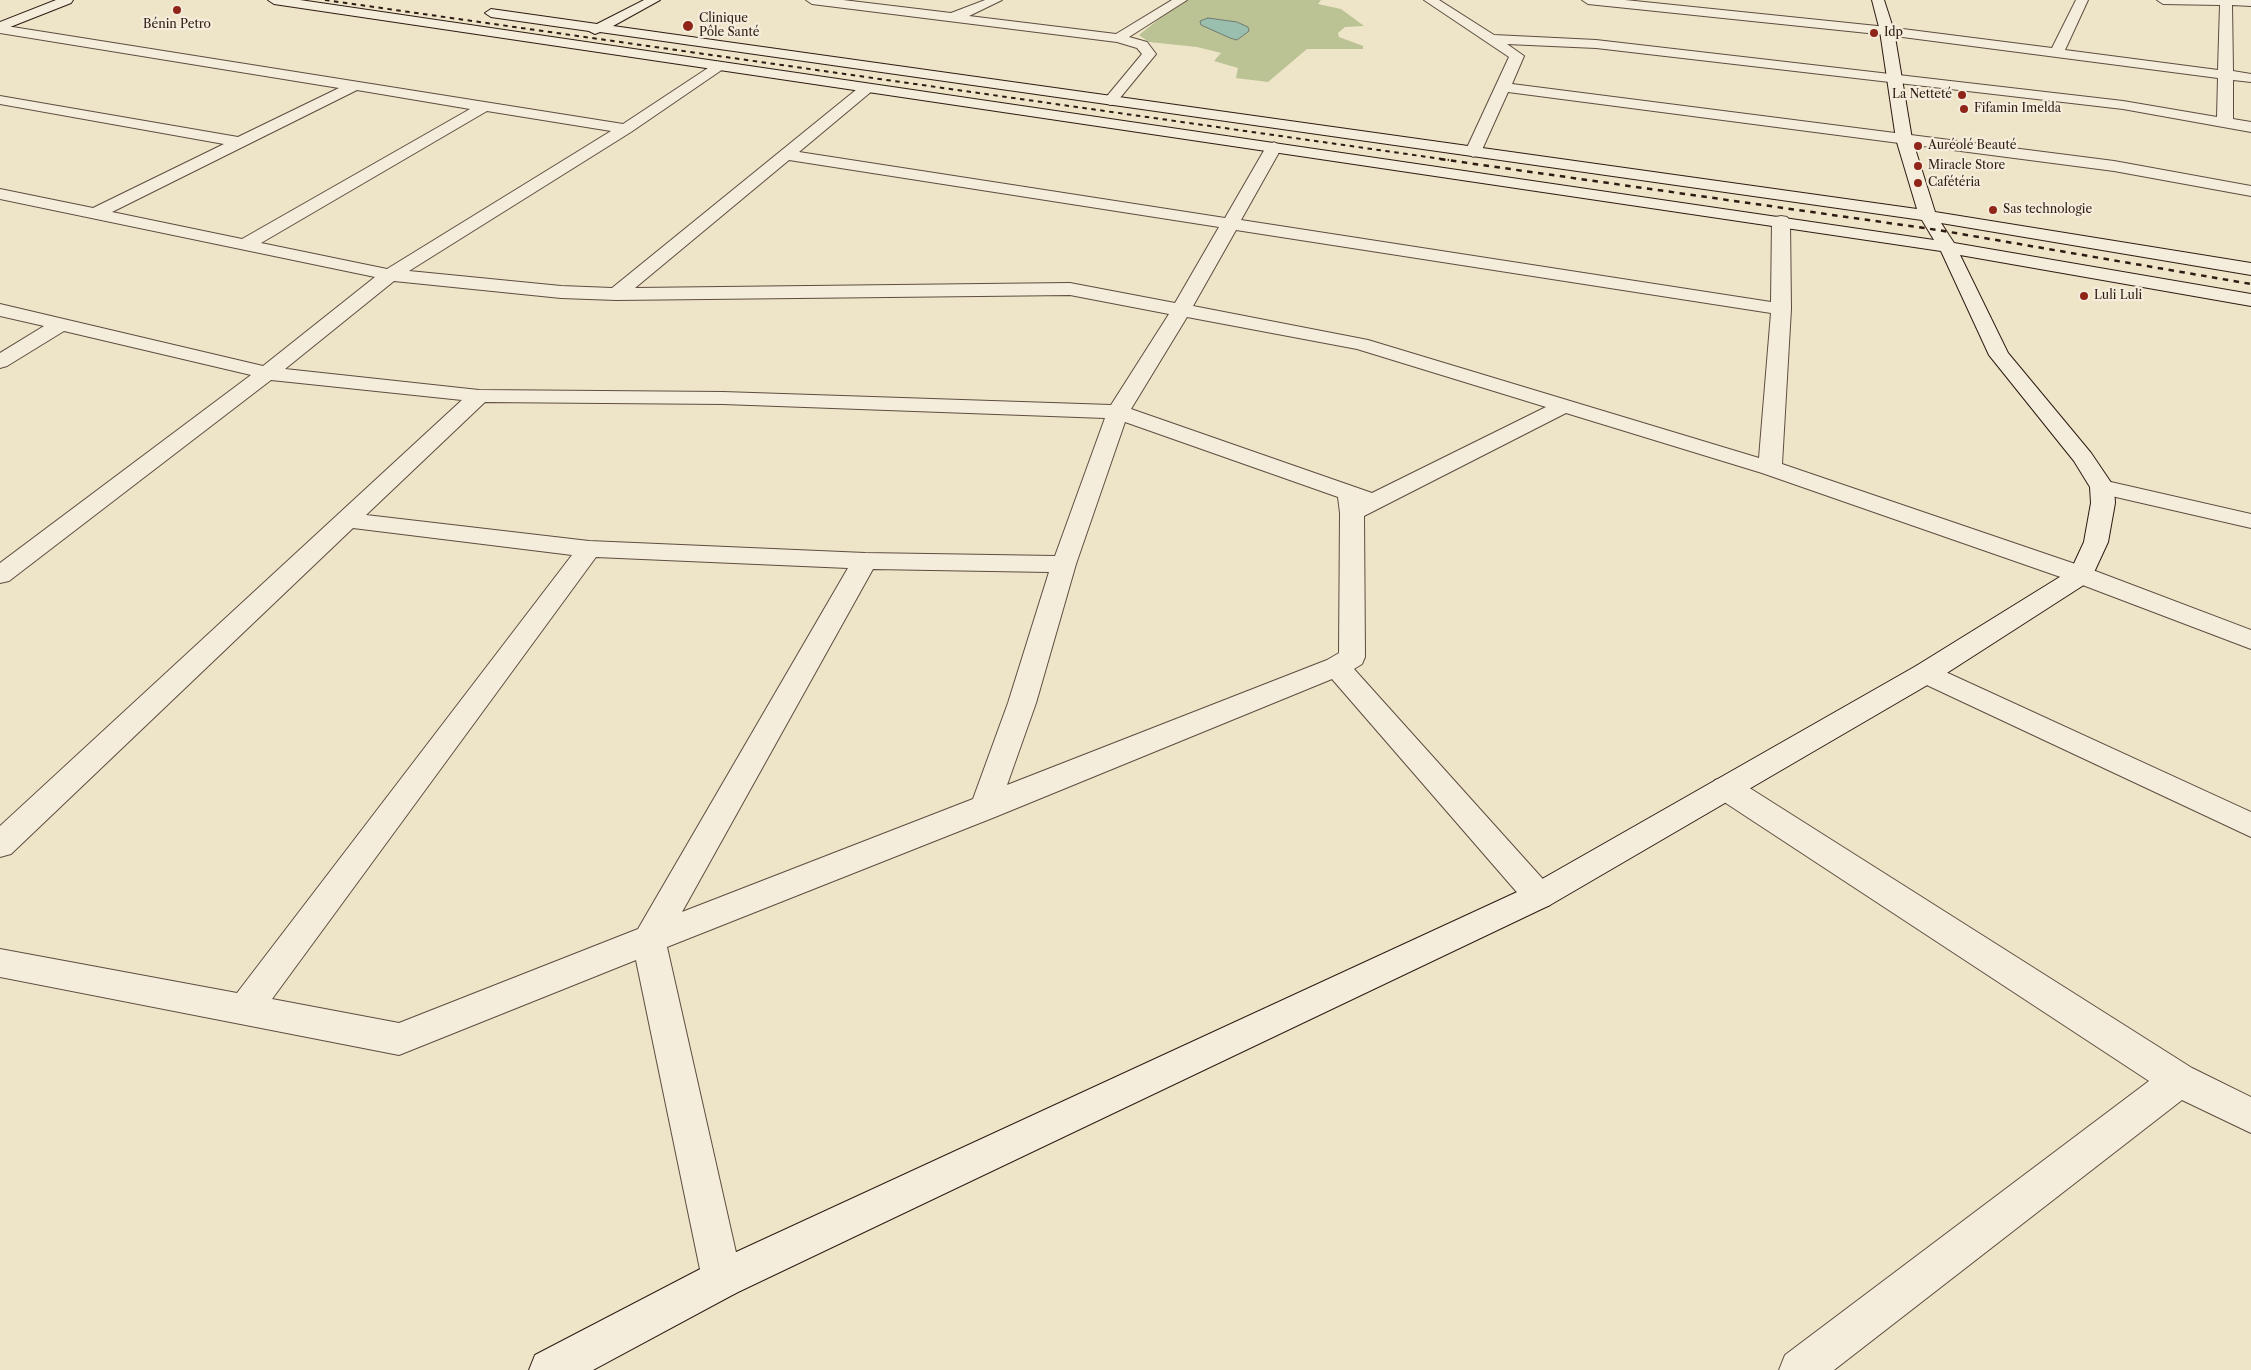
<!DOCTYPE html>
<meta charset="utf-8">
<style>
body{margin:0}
canvas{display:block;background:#eee4c7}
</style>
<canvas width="2251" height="1370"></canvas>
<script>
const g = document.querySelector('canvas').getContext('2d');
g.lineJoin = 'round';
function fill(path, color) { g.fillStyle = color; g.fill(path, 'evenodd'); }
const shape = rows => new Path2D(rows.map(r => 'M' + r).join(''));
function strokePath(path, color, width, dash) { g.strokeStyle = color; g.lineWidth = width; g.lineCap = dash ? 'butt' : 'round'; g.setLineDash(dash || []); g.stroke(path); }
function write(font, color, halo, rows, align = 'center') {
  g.font = font + ' "Libre Caslon Text",serif'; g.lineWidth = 4.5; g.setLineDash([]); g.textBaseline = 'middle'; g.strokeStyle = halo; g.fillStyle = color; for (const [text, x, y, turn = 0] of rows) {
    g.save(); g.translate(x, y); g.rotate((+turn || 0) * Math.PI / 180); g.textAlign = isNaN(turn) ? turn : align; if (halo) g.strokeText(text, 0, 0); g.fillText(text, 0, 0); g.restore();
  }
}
const green = shape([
 [1187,0,1321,0,1318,4,1341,9,1364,26,1345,27,1338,33,1339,37,1363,46,1363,49,1307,49,1268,82,1236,78,1238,68,1214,61,1221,53,1197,47,1149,42,1139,35,1175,6]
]);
const water = shape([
 [1208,18,1237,22,1248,27,1249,31,1237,40,1230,38,1201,25,1200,21,1208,18]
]);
const street = shape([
 [806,0,843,0,951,13,985,0,1002,0,969,16,1116,34,1172,0,1187,0,1129,37,1147,42,1156,54,1115,104,1110,105,1103,101,1142,54,1137,48,1117,42,812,4,806,0],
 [1424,0,1439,0,1494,35,1596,40,2123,101,2217,117,2218,78,1887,35,1588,4,1582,0,1625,0,1887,27,2052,48,2076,0,2088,0,2065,50,2218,70,2220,5,2163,4,2157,0,2251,0,2251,6,2232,5,2233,71,2251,74,2251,82,2233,80,2233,119,2251,122,2251,132,2123,109,1596,48,1507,44,1524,56,1512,84,2114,161,2251,186,2251,196,2114,171,1508,92,1481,152,1473,157,1465,152,1509,57,1424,0],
 [0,25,623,124,714,64,719,63,726,67,631,132,409,271,561,286,612,288,862,85,867,84,874,88,872,91,799,152,1225,218,1266,147,1274,142,1282,147,1241,220,1771,302,1772,221,1775,217,1781,216,1787,217,1790,221,1791,309,1782,464,2090,569,2251,630,2251,649,2072,581,1762,473,1566,413,1364,516,1365,657,1362,664,1354,669,1550,887,1555,896,1550,905,1539,909,1528,905,1332,679,995,817,667,947,742,1279,736,1293,722,1299,708,1293,702,1279,636,960,399,1055,0,977,0,949,237,993,572,555,353,528,11,854,0,857,0,826,462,400,271,380,9,581,0,583,0,563,251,375,64,331,7,366,0,368,0,353,44,326,0,316,0,304,263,366,375,277,0,199,0,189,93,208,224,144,0,104,0,96,238,137,339,88,0,33,0,25],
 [357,90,470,109,242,239,112,212,357,90],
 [487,111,611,131,387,269,261,243,487,111],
 [789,160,1219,227,1175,303,1070,283,635,288,789,160],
 [1236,230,1771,313,1759,458,1368,340,1193,306,1236,230],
 [394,281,561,298,616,300,1070,295,1169,314,1111,405,723,392,479,390,285,369,394,281],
 [1187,317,1357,349,1546,407,1372,493,1131,409,1187,317],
 [485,402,723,404,1105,418,1055,556,865,553,589,541,366,515,485,402],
 [1125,422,1338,497,1340,513,1339,653,1327,660,1007,785,1036,703,1076,564,1125,422],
 [596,557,848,568,638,929,399,1023,272,999,596,557],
 [873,569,1049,572,1008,703,973,799,682,912,873,569],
 [2102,480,2251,514,2251,528,2094,492,2090,487,2094,482,2102,480],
 [1926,663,2251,812,2251,837,1916,680,1912,673,1916,666,1926,663],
 [1726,777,1737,780,2192,1068,2251,1097,2251,1133,2182,1100,1834,1370,1779,1370,1785,1355,2149,1081,1715,796,1711,788,1715,780,1726,777]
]);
const secondary = shape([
 [56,0,73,0,71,3,0,31,0,22,56,0],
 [268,0,300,0,1934,240,1922,220,600,32,595,34,589,31,491,17,485,13,491,9,597,24,644,0,660,0,613,26,1917,209,1896,139,1880,31,1872,0,1884,0,1894,31,1912,139,1935,212,2251,263,2251,275,1941,223,1954,243,2251,294,2251,306,1960,255,2008,353,2091,453,2114,487,2115,503,2108,542,2090,581,1936,680,1550,905,736,1293,593,1370,529,1370,535,1355,708,1265,1528,887,1916,666,2071,570,2084,542,2091,503,2090,487,2074,461,1989,355,1941,251,274,4,268,0]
]);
const railFar1 = shape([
 [325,0,1449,160]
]);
const rail = shape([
 [1440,159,1938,230,2251,284]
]);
const markers = [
 [177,10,5,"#8f2418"],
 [688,26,6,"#8f2418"],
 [1874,33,5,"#8f2418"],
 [1962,95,5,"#8f2418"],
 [1964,109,5,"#8f2418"],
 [1918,146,5,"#8f2418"],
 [1918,166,5,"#8f2418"],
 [1918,183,5,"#8f2418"],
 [1993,210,5,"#8f2418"],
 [2084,296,5,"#8f2418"]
];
const farPoinames = [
 ["Clinique",699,19],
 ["Pôle Santé",699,33],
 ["Bénin Petro",177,25,"center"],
 ["Idp",1884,33],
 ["La Netteté",1952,95,"right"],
 ["Fifamin Imelda",1974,109],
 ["Auréolé Beauté",1928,146],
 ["Miracle Store",1928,166],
 ["Cafétéria",1928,183],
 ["Sas technologie",2003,210],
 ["Luli Luli",2094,296]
];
fill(green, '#bbc394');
fill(water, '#9bbfaf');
strokePath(water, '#6f7d71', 1);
strokePath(street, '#5e4d40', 2);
strokePath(secondary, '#2e1b13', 2);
fill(street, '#f4eddb');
fill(secondary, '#f4eddb');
strokePath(railFar1, '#2e1b13', 2, [4.5, 4.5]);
strokePath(rail, '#2e1b13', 2.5, [5.5, 5.5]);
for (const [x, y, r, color] of markers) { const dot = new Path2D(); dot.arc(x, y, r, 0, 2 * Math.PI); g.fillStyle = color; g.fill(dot); strokePath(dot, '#f4eddb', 2); }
write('12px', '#2e1b13', '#f4eddb', farPoinames, 'left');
</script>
